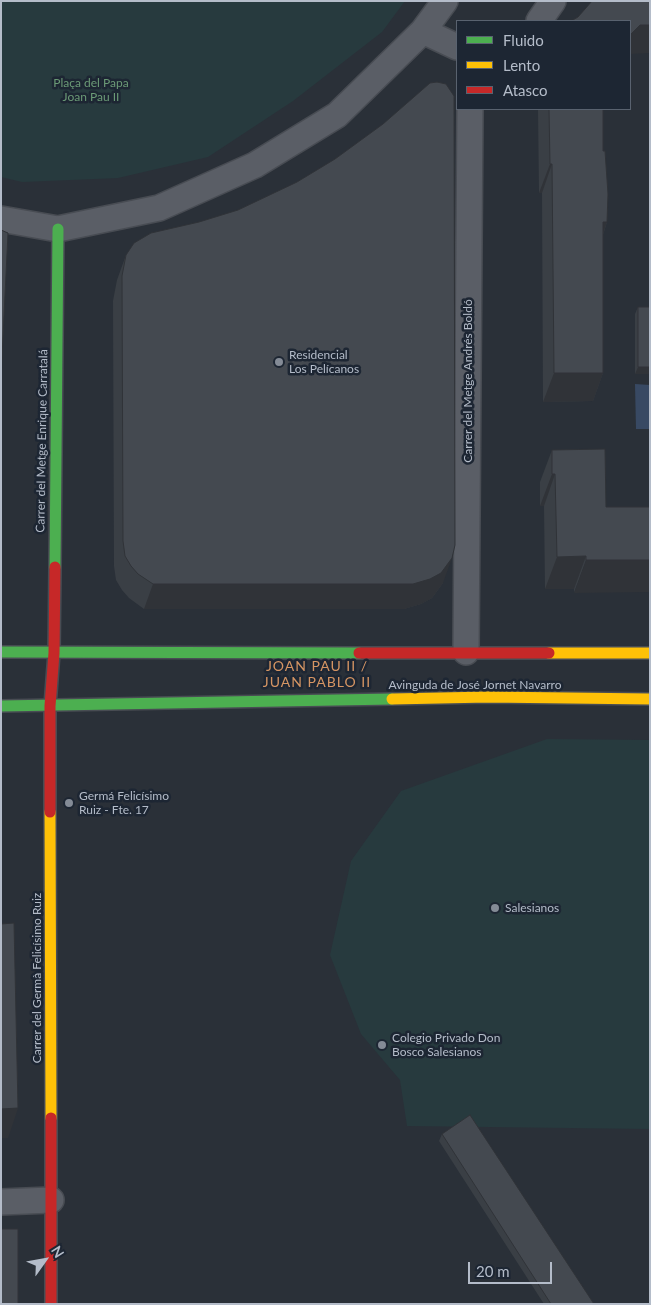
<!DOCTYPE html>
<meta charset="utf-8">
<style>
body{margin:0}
#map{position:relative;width:651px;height:1305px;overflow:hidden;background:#2a3038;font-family:Lato,sans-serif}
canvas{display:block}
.frame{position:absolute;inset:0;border:2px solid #b4bcc9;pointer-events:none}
.legend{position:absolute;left:456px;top:20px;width:175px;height:90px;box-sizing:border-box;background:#1d2633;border:1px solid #59626f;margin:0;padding:6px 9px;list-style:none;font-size:15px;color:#b4bcc9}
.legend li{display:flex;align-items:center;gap:10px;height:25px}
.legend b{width:25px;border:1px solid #59626f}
.north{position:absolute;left:20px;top:1235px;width:50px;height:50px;-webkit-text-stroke:4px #1d2633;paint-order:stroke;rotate:58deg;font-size:14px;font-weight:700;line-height:20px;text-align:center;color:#b4bcc9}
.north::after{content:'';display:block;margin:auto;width:18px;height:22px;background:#b4bcc9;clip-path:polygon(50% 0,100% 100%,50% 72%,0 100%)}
.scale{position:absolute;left:468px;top:1262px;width:84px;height:22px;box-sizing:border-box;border:2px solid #b4bcc9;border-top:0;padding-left:6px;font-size:15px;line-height:18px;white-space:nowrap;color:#b4bcc9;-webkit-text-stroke:4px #1d2633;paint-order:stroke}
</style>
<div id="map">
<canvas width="651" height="1305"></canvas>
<div class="frame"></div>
<ul class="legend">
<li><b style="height:6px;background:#4caf50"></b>Fluido</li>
<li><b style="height:6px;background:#ffc107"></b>Lento</li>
<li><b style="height:6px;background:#c62828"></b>Atasco</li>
</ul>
<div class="north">N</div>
<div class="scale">20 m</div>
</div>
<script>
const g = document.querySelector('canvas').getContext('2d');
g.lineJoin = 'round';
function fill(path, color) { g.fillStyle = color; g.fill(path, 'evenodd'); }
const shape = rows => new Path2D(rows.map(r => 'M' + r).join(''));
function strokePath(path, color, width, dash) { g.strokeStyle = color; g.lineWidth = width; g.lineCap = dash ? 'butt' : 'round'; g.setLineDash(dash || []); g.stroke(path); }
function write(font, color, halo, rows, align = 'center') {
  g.font = font + ' Lato,sans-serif'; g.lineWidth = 5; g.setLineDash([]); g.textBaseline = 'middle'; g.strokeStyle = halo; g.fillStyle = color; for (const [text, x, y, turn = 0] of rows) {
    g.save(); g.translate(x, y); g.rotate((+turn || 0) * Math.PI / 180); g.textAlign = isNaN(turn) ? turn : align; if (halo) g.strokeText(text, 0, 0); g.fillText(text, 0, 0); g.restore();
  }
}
const green = shape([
 [1,1,405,1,382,32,293,101,208,157,118,178,22,182,1,177],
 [547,739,650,740,650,1129,407,1126,400,1080,361,1034,330,955,351,861,401,791]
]);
const water = shape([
 [635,384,650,385,650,429,636,429]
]);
const street = shape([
 [539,21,553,1],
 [423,31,457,47],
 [1,219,58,229,159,208,255,165,337,115,423,31,445,1],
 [466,652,470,109],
 [1,1202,51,1200]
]);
const fast = shape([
 [55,567,58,229],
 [1,652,359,653],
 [1,706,392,699]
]);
const slow = shape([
 [549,653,650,653],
 [392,699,488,697,650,699],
 [50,812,51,1118]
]);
const jam = shape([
 [359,653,549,653],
 [50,812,50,706,54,653,55,567],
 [51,1118,51,1304]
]);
const wall = shape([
 [538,109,603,109,603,151,607,222,603,235,603,373,593,401,543,402,542,193,539,193],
 [126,255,443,583,432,598,421,604,404,609,144,609,129,598,122,590,116,580,114,566,113,301,117,280],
 [638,307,650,374,635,374,635,314],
 [552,450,606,507,574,593,574,589,545,589,544,506,540,506,540,482],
 [442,1134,594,1304,544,1304,439,1141]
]);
const shadedWall = shape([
 [640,25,650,25,650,53,630,54,630,35],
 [550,164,552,164,542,193,539,193],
 [603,222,607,222,597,251],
 [638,367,650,367,650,374,635,374],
 [554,373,603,373,593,401,543,402],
 [552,474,555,474,544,506,540,506],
 [586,556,574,589,545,589,557,557],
 [452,558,443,583,432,598,421,604,404,609,144,609,153,584],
 [586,560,650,560,650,592,574,593],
 [18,1108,8,1138,1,1138,1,1109]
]);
const building = shape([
 [592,1,650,1,650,25,640,25,630,35,630,21,571,21,578,17,592,1],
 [437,82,446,84,454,96,455,545,452,558,441,573,430,579,413,584,153,584,138,574,131,566,125,556,123,541,122,276,126,255,134,243,151,233,199,222,238,210,297,182,335,159,383,124,430,83,437,82],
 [549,109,603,109,603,151,605,151,608,194,607,222,603,222,603,373,554,373,552,164,550,164,549,109],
 [1,230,8,233,1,378,1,230],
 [638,307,650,307,650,367,638,367,638,307],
 [605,449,606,507,650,507,650,560,586,560,586,556,557,557,555,474,552,474,552,450,605,449],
 [14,923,18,1108,1,1109,1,924,14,923],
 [470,1115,594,1304,551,1304,442,1134,470,1115],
 [1,1229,18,1229,18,1304,1,1304,1,1229]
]);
const markers = [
 [279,362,5,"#848b96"],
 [69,803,5,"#848b96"],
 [495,908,5,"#848b96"],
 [382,1045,5,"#848b96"]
];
const parkNames = [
 ["Plaça del Papa",91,83],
 ["Joan Pau II",91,97]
];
const poiNames = [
 ["Residencial",289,355],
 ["Los Pelícanos",289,369],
 ["Germá Felicísimo",79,796],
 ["Ruiz - Fte. 17",79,810],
 ["Salesianos",505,908],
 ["Colegio Privado Don",392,1038],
 ["Bosco Salesianos",392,1052]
];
const streetNames = [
 ["Carrer del Metge Andrés Boldó",468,381,-90],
 ["Carrer del Metge Enrique Carratalá",42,441,-89],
 ["Avinguda de José Jornet Navarro",475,685],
 ["Carrer del Germà Felicísimo Ruiz",37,978,-90]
];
const neighbourhoodNames = [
 ["JOAN PAU II /",317,666],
 ["JUAN PABLO II",317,682]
];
fill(green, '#273a3e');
fill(water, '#384963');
strokePath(street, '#484c53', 28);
strokePath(fast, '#484c53', 14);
strokePath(slow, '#484c53', 14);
strokePath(jam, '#484c53', 14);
strokePath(street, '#5a5e66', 25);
strokePath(fast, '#4caf50', 11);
strokePath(slow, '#ffc107', 11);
strokePath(jam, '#c62828', 11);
fill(wall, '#3a3f45');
fill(shadedWall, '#303338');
fill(building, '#444950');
strokePath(building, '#303338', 1);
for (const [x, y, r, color] of markers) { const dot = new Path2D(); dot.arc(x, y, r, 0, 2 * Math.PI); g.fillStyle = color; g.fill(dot); strokePath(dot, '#1d2633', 2); }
write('12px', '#6b9a76', '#1d2633', parkNames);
write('12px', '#b4bcc9', '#1d2633', poiNames, 'left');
write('12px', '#b4bcc9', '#1d2633', streetNames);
g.letterSpacing = '1px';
write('14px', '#d59563', '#1d2633', neighbourhoodNames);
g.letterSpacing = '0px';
</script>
